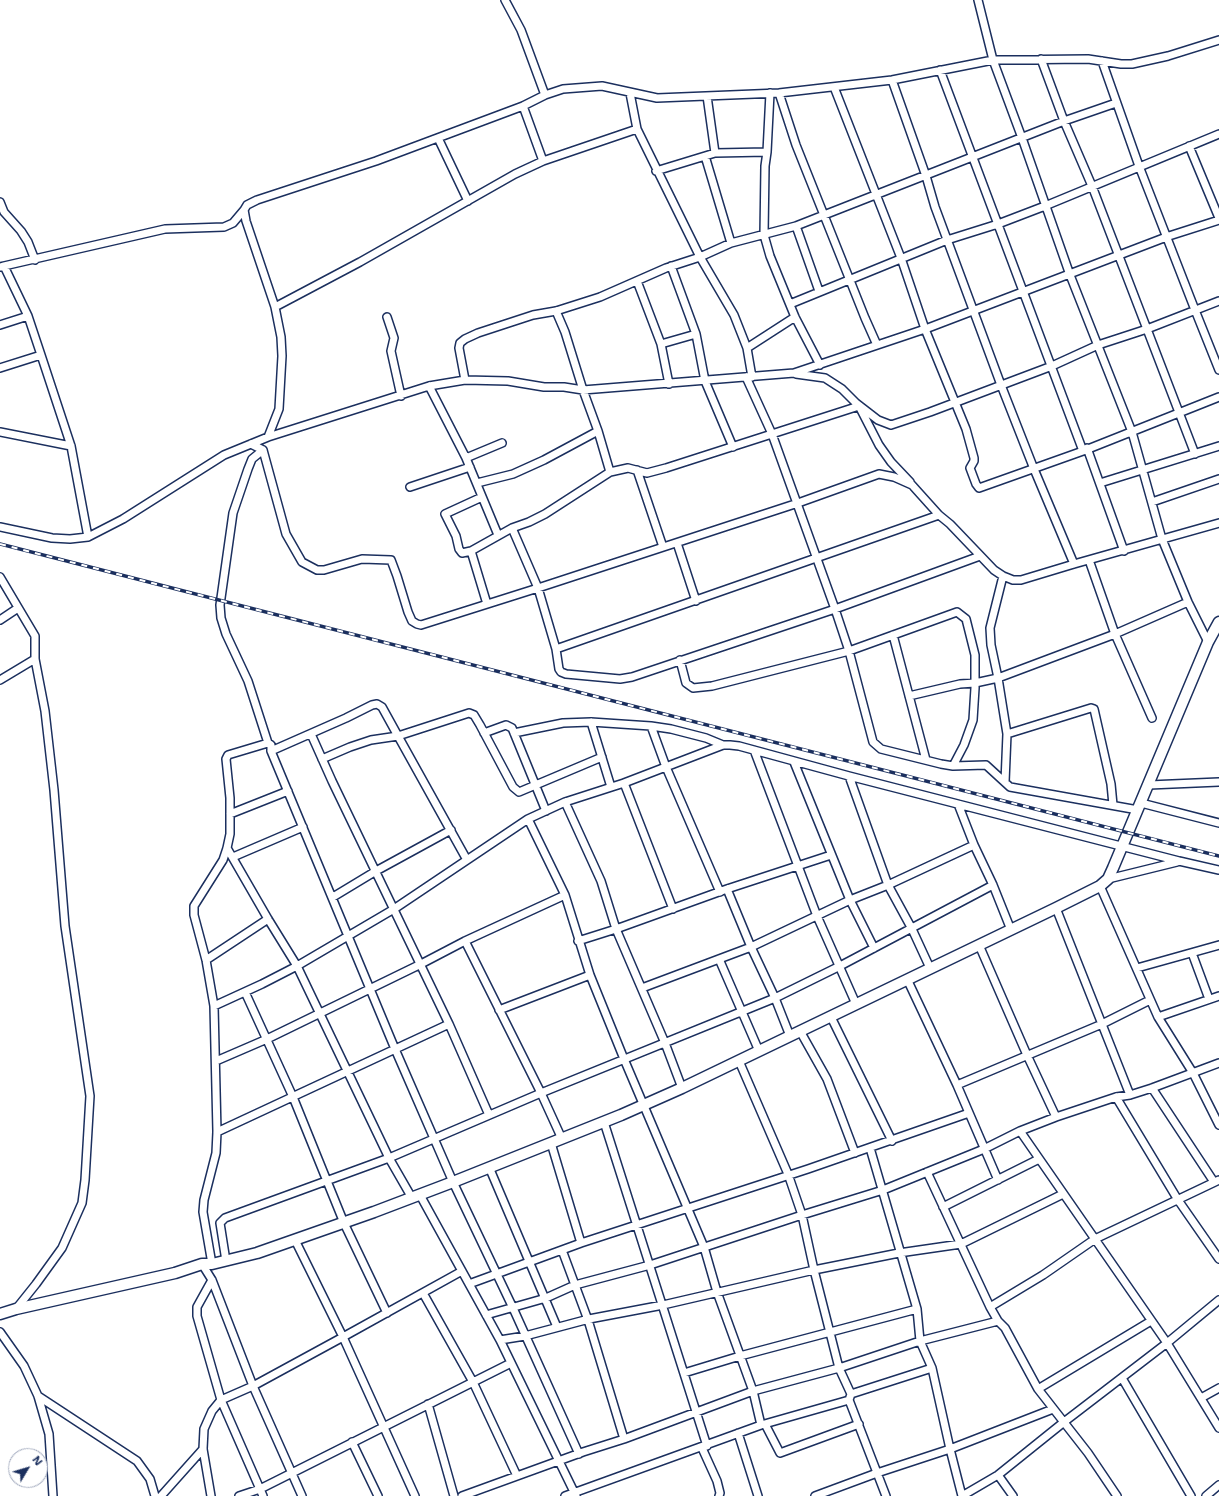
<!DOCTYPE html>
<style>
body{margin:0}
#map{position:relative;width:1219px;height:1496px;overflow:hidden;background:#fff;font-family:"Shantell Sans",sans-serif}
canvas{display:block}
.north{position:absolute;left:8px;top:1448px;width:40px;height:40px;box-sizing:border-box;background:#fff;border:1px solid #a4acbf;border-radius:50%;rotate:52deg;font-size:11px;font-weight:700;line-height:16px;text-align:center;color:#1b2f5e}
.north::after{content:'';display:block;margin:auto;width:14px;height:18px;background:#1b2f5e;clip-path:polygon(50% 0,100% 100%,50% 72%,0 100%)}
</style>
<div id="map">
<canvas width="1219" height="1496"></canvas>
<div class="north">N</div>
</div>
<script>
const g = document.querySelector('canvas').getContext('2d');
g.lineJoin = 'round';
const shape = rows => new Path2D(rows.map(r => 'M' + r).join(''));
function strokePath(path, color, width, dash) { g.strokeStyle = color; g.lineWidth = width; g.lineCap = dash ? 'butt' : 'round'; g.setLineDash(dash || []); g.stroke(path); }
const minor = shape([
 [505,0,521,30,545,95],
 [978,0,993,60,1022,138,1070,275,1132,432,1162,539,1188,602,1208,642],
 [1041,59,1064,121,1092,186,1195,454],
 [1102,61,1139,166,1195,310,1219,370],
 [940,70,1083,451],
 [892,80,926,176,935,207,1001,385,1034,469,1074,564],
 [834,87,901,258,925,329,966,429,974,458,974,461,970,468,976,484,979,488,1083,451,1219,397],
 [630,93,637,129,700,257,734,315,747,348,752,377],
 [770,93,767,152,765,166,764,235,770,256,795,317,820,365],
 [779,93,796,145,865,318,877,345],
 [707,96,715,153],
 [523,106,543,161],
 [438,138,468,201],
 [1189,146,1219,218],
 [705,156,731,243],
 [656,171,715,153,767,152],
 [0,202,4,212,21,231,28,242,35,260],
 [796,226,819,291],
 [4,266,165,229,224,227,233,223,244,210],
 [671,266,696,334,705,381,733,447],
 [0,267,4,266,28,316,41,355,71,446,88,537],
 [637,281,661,344,669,384],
 [790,304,947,240,998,224,1045,206,1219,134],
 [275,307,360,262,515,174,543,161,637,129],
 [556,311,565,332,583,390,598,431,610,472],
 [387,317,394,338,391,351,401,396],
 [0,325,28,316],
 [661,344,696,334],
 [747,348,795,317],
 [0,368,41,355],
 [796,374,825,378,842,389,859,406,879,445,891,462,910,482],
 [465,380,459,348,460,343,465,339,478,333,533,315,556,311,600,297,666,268,700,257,731,243,796,226,1064,121,1116,103],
 [429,386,466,458,498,535],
 [856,403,878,420,891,425,930,412,1052,366,1098,345,1147,329,1219,301],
 [0,432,71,446],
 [268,437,279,409,282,356,281,337,275,307,246,221,244,210,247,205,257,200,376,161,523,106,545,95,563,89,602,86,657,98,779,93,892,80,993,60,1088,59,1121,64,1132,64,1168,56,1219,40],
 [251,444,263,450,286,534,302,562,317,570,324,570,362,559,391,560,397,576,408,612,412,621,417,624,421,625,538,588,798,503,879,474,894,477,912,485,939,515,950,524,994,570,1003,576,1013,580,1021,580,1074,564,1219,523],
 [1087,448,1124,551],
 [263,450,252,459,248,469,233,513,220,605,221,618,226,634,248,681,268,743],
 [466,458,502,443],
 [637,470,663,547],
 [477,483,513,474,544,460,598,431],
 [1100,483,1219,446],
 [410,487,470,467],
 [482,497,445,514,456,536,459,549,462,553,471,551,512,528,529,522,545,514,610,472,628,468,647,473,666,468,859,406],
 [1152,502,1219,479],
 [0,527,52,538,70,539,88,537,123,519,224,455,268,437,429,386,465,380,508,381,544,387,564,387,583,390,794,373,928,328,1169,236,1219,220],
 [512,528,538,588,556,649,559,669,561,672,566,674,620,679,632,677,835,609,980,556],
 [677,543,696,601],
 [471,551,487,604],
 [1089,560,1115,634,1152,718],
 [1003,576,990,628,991,645,998,678,1007,734,1005,782],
 [0,577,35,636,35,659,45,711,54,790,65,926,90,1096,85,1180,82,1203,62,1248,36,1284,16,1309],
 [0,620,18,608],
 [893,635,926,760],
 [556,649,939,515],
 [680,660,686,683,693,688,712,686,849,651,957,612,966,619,975,655,975,688,973,720,964,745,953,766,941,764,881,749,873,742,849,651,835,609,772,434,746,377],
 [0,680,35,659],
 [909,696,960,684,975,683,998,678,1115,634,1188,602],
 [591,722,611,787],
 [651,726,666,767,720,892],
 [484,733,506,725,512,728,546,811],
 [514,733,563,723,591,722,651,726,671,729,706,738,723,745],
 [311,734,332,781,449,1024,489,1115],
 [1007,734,1091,708,1094,709,1111,784,1113,805],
 [754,750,817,916,856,1004],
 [271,751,346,718,372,705,377,704,382,707,398,736,467,860],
 [322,759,350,747,371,740,398,736,469,713,474,715,480,725,513,787,519,792,602,757],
 [794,762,850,900,874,948],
 [953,766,986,765,1010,787,1138,810],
 [849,776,888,885,912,929,930,968],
 [624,783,673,909],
 [1149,785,1219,782],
 [565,802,601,881,616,929,665,1043,682,1088],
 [1141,803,1219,823],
 [958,804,974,845,993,885,1011,930],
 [230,814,288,791],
 [528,819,565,895,590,975,624,1059,704,1247,717,1292,753,1391,761,1425],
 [227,848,268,919,297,966,389,1158,412,1198],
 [233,857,303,827],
 [1108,879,1177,862],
 [1100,886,1158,1017,1193,1073,1219,1125],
 [727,889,751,947,775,998,790,1036],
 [333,897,376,871,451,830],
 [1056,908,1130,1095],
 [465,941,541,1093,562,1139],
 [578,941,616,929,727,889,831,855],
 [979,945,1027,1055,1056,1117],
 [1192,953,1209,999],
 [719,959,759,1051],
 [206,960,268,919],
 [1137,968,1219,945],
 [907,979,957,1085,998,1180],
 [642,988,751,947,850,900,888,885,974,845],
 [245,992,293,1097,344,1223,387,1313],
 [214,1006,262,984,297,966,394,909,528,819,565,802,624,783,723,745,730,745,739,746,849,776,1179,861,1219,870],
 [499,1010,590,975],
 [831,1017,892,1141],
 [1158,1017,1219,996],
 [800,1031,827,1079,855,1153],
 [216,1061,267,1039,421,964,465,941,565,895],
 [739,1061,788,1174,802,1215,814,1270,839,1368,851,1394,849,1400,886,1496],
 [957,1085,1102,1024,1150,1000],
 [1152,1088,1214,1182],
 [1116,1097,1178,1200,1219,1259],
 [604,1122,707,1446],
 [1020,1131,1167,1343,1219,1428],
 [217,1132,449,1024],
 [551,1143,581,1243],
 [870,1148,917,1309,920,1341,932,1368,950,1449,962,1496],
 [489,1167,557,1327],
 [927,1172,990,1307,998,1321,1005,1328,1038,1389,1088,1453,1117,1496],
 [420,1195,500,1340,576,1496],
 [943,1207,1039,1159],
 [295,1240,343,1337,415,1496],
 [562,1250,588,1320,624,1439],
 [226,1261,220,1223,225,1218,389,1158,541,1093,775,998,840,966,993,885],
 [202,1264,212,1280,253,1386,302,1496],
 [212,1264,203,1212,204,1200,216,1153,217,1132,214,1006,206,960,194,915,194,906,223,860,227,848,230,834,230,798,226,759,228,755,268,743,271,745,271,751,395,1049,453,1182,513,1308,579,1454],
 [212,1280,197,1307,197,1316,221,1400,263,1496],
 [469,1284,581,1243,808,1169,969,1113],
 [423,1293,473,1382,517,1476],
 [990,1307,1043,1275,1095,1239,1219,1180],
 [486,1315,546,1298,575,1285,650,1265,802,1215,883,1190,984,1149,1020,1131,1056,1117,1116,1097,1130,1095,1152,1088,1219,1063],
 [0,1332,24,1366,38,1396,49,1434,53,1496],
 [500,1340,525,1336,589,1319,663,1305,814,1270,899,1253,961,1244,1063,1194],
 [684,1373,740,1356,917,1309],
 [1122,1378,1191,1496],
 [1038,1389,1151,1321],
 [851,1394,932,1368],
 [38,1396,137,1461,150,1479,155,1496],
 [1201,1398,1219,1388],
 [428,1404,454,1496],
 [765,1424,780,1453,859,1424],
 [738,1433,758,1496],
 [352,1442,378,1496],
 [702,1448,717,1481,720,1493,719,1496],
 [998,1475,1013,1496],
 [161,1496,203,1449],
 [211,1496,203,1449,204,1429,212,1411,221,1400,253,1386,343,1337,462,1271],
 [239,1496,260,1489,511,1363],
 [462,1496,583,1452,624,1439,753,1391,839,1368,920,1341,998,1321],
 [565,1496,761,1425,849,1400],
 [815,1496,877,1473,950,1449,1053,1409],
 [962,1496,998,1475,1064,1422,1167,1343,1219,1300],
 [1206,1496,1219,1485]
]);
const primary = shape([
 [0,1314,16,1309,175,1273,202,1264,212,1264,257,1253,374,1212,453,1182,621,1115,682,1088,1056,908,1100,886,1108,879,1113,868,1208,642,1219,622]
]);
const rail = shape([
 [0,544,1219,856]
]);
strokePath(minor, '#1b2f5e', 10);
strokePath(primary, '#1b2f5e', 13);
strokePath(minor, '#fff', 7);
strokePath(primary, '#fff', 10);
strokePath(rail, '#1b2f5e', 3.5);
strokePath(rail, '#fff', 2, [6]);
</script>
